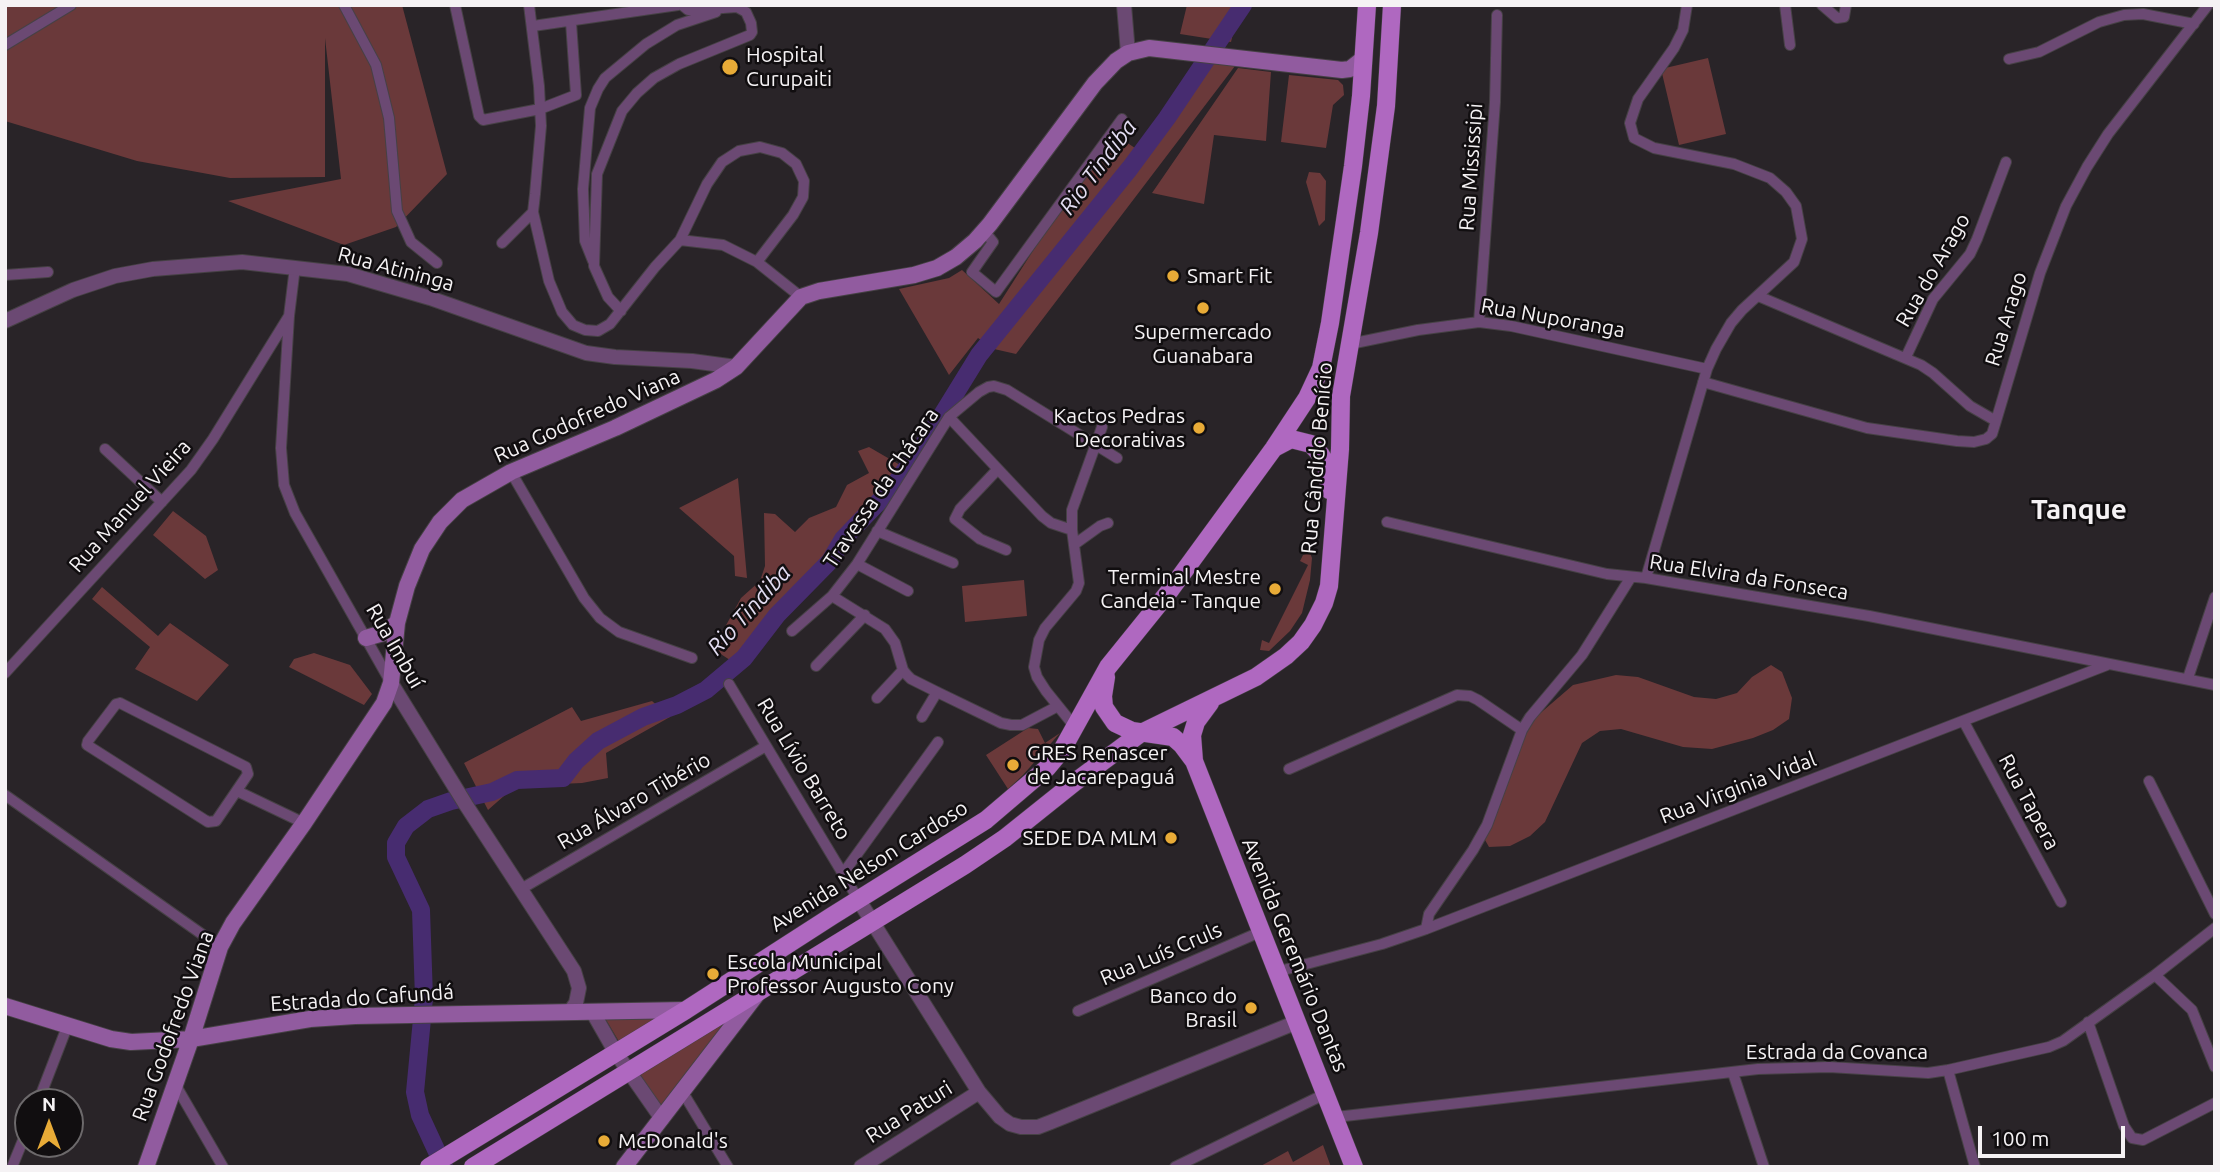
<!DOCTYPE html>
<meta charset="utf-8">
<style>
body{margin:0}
#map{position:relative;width:2220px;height:1172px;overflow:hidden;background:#292428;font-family:Ubuntu,sans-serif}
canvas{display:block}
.frame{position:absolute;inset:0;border:7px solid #f5f2f4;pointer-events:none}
.north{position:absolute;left:14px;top:1088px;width:70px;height:70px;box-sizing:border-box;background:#110e10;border:2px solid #6c696b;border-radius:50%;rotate:0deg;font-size:19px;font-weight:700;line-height:28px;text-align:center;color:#f5f2f4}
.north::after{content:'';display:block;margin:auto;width:24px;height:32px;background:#e8ab37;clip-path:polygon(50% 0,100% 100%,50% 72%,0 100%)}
.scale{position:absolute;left:1978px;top:1126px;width:147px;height:32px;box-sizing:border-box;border:4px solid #f5f2f4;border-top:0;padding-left:9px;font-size:21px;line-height:24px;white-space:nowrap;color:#f5f2f4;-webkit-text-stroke:5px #110e10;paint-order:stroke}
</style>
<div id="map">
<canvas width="2220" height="1172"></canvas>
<div class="frame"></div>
<div class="north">N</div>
<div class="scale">100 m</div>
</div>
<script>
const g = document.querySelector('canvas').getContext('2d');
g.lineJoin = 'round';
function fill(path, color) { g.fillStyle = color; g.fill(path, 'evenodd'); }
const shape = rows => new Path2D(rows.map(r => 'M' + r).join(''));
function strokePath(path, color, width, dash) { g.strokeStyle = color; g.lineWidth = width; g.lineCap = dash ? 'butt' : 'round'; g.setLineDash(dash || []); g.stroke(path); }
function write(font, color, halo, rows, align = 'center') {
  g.font = font + ' Ubuntu,sans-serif'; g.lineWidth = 5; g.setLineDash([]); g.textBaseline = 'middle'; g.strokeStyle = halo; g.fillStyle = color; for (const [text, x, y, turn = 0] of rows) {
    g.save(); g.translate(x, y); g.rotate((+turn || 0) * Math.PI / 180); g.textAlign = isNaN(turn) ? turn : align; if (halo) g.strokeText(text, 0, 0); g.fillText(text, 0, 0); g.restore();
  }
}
const green = shape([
 [5,5,402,5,447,174,396,227,344,245,228,201,341,179,325,38,325,177,230,178,137,161,5,121],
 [1187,5,1240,5,1231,42,1180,34],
 [1708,58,1726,134,1679,145,1661,69],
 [1211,63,1235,66,1016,354,994,349,978,338,949,375,899,289,949,278,962,270,999,304,1057,213,1117,136,1144,154],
 [1238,68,1271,72,1266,141,1214,135,1204,204,1152,193],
 [1289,75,1338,80,1343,85,1344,95,1333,105,1326,148,1281,142],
 [1309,172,1320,173,1326,181,1325,220,1319,226,1306,182],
 [869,447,900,465,804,585,773,614,745,652,733,662,713,649,741,598,760,581,765,566,764,513,775,514,795,532,809,518,836,507,847,485,869,473,858,451],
 [738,478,747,578,735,576,734,556,679,508],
 [173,511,206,536,218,570,205,579,153,535],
 [1310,553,1312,558,1310,580,1302,613,1290,631,1269,651,1260,650,1262,640,1269,643,1308,565,1300,561,1303,555],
 [1024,580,1027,616,965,622,962,586],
 [102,587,158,636,170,623,229,665,197,701,135,669,150,647,92,599],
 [314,653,350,665,372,694,364,705,289,667,294,659],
 [1771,665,1782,672,1792,698,1789,719,1773,730,1753,738,1712,749,1683,747,1621,729,1600,731,1582,743,1545,822,1530,836,1510,846,1489,847,1485,840,1524,736,1537,716,1573,685,1616,675,1638,677,1694,697,1716,699,1737,693,1752,677],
 [652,701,670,717,606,753,608,778,582,783,537,785,513,788,488,810,464,763,572,707,581,721],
 [1028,728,1038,729,1045,743,1060,733,1023,775,1008,789,986,755],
 [602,1013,674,1013,621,1045],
 [732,1017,659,1108,635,1073],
 [1323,1145,1331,1167,1259,1167,1288,1151,1293,1162]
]);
const stream = shape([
 [1241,5,1242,7]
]);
const river = shape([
 [444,1167,420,1115,415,1092,424,998,421,910,396,857,396,843,406,826,428,809,451,801,492,792,517,780,563,778,576,761,598,741,643,717,677,705,706,690,744,658,777,615,830,561,843,539,893,487,926,441,979,355,1130,168,1167,118,1243,5]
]);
const minor = shape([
 [344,5,376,65,389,118,397,211,411,242,437,263],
 [455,5,479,116,483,120,540,109,576,95,571,22],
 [1785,5,1790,45],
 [1822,5,1837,18,1844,17,1846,5],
 [533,26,678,5],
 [5,45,71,5],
 [2009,59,2039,52,2099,22,2124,15,2143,14,2194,24],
 [533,212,549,281,562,312,573,325,585,330,598,331,610,324,655,267,680,240,707,184,722,162,739,151,760,147,782,153,796,164,804,181,803,197,793,215,757,262,801,297],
 [981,235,989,237,993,242,972,272,996,292,1122,119],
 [680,240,723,245,757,262],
 [502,243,533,212,535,194,541,126,539,86,529,5],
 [593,261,585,241,583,189,590,108,598,89,605,78,646,44,677,25,716,12],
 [295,267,289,316,281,448,284,485,295,513,390,681],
 [5,275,48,272],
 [1758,296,1921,365,1933,373,1970,406,1996,421],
 [621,311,608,297,594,266,597,174,622,111,637,93,654,78,679,64,750,35,752,32,751,23,746,12,737,7,694,10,688,10,682,5],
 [1479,322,1495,102,1497,15],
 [1350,344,1418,330,1479,322,1511,326,1707,369],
 [1906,357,1933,299,1970,254,1977,239,2006,162],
 [1703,382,1867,428,1957,441,1974,442,1986,439,1992,434,1996,421,2040,273,2066,206,2087,167,2108,134,2208,5],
 [949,417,1042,516,1051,523,1072,530],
 [105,449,162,502],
 [997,470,960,509,955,519,980,539,1006,550],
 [511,472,584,598,600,618,619,632,692,658],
 [1387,522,1607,574,1646,578,1869,616,2215,685],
 [877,531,953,563],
 [1075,544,1100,526,1108,523],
 [857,564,908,591],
 [1646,578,1707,369,1716,349,1731,323,1742,310,1794,262,1802,239,1796,206,1786,192,1770,178,1734,164,1654,148,1634,138,1630,123,1638,99,1674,48,1683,30,1687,5],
 [832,596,885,629,895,643,903,670,907,675,911,679,937,692,1001,723,1011,725,1022,725,1058,706],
 [792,631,832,596,857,564,949,417,979,392,988,387,994,386,1007,390,1117,458],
 [816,666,865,615],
 [5,673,191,470,213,439,289,316],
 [2188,678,2215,597],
 [729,684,858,899],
 [877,698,903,670],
 [120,703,246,767,248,774,216,821,208,822,87,745,88,741,116,704,120,703],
 [922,717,937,692],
 [1964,722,2061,902],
 [1075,727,1046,691,1037,677,1034,667,1039,640,1045,628,1076,591,1079,583,1072,530,1072,510,1102,427],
 [1289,769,1457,695,1470,696,1478,700,1522,730],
 [2149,781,2215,914],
 [237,791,304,823],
 [5,795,220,947],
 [842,875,938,742],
 [521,889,766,746],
 [1426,929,1429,914,1473,850,1487,825,1522,730,1530,717,1582,655,1631,577],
 [1276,972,1382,944,1426,929,2107,665],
 [2155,975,2192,1010,2215,1067],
 [1078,1011,1260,932],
 [2088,1022,2124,1126,2132,1138,2143,1140,2215,1103],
 [1948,1070,1975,1167],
 [1733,1073,1764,1167],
 [175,1084,223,1167],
 [682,1091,728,1167],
 [38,1102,67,1027],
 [1336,1117,1758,1069,1829,1067,1928,1073,1948,1070,2049,1047,2063,1041,2155,975,2215,928],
 [12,1167,28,1128],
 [1175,1167,1327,1093]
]);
const tertiary = shape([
 [1124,5,1128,53],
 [5,321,73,290,115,276,153,269,242,262,348,274,430,298,586,353,615,357,692,361,736,367],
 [391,683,466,805,574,971,579,988,576,1003,571,1010],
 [858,899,979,1092,1000,1117,1010,1124,1021,1127,1038,1127,1051,1122,1297,1022],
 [592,1011,616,1053,662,1119],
 [861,1167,979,1092]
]);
const secondary = shape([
 [366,638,383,633,397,623],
 [5,1006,111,1039,131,1042,191,1039,310,1019,355,1016,686,1010],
 [146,1167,191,1039,220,947,233,923,304,823,384,703,391,683,397,623,407,586,422,549,440,522,462,500,511,472,615,428,716,380,736,367,801,297,819,291,914,275,937,268,956,257,975,241,990,224,1095,83,1116,61,1128,53,1149,48,1342,70,1350,69,1364,58],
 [624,1167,757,994]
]);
const primary = shape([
 [1274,448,1291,439,1311,444,1321,455,1326,464,1329,490],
 [1106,677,1103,696,1104,707,1115,723,1132,731,1173,737,1182,745,1194,761,1354,1167],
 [1194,761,1192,735,1196,722,1210,703],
 [429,1167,686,1010,832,916,986,820,1047,768,1062,750,1108,667,1171,589,1274,448,1307,398,1321,368,1330,323,1353,166,1361,96,1367,5],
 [473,1167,965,865,1005,838,1075,782,1141,733,1256,677,1286,656,1301,642,1313,625,1324,603,1329,586,1340,449,1341,396,1369,233,1386,106,1392,5]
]);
const markers = [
 [730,67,9,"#e8ab37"],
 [1173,276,7,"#e8ab37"],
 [1203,308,7,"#e8ab37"],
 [1199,428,7,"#e8ab37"],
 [1275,589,7,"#e8ab37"],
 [1013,765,7,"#e8ab37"],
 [1171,838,7,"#e8ab37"],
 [713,974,7,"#e8ab37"],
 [1251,1008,7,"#e8ab37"],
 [604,1141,7,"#e8ab37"]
];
const poiNames = [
 ["Hospital",746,55],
 ["Curupaiti",746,79],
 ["Smart Fit",1187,276],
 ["Supermercado",1203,332,"center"],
 ["Guanabara",1203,356,"center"],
 ["Kactos Pedras",1185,416,"right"],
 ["Decorativas",1185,440,"right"],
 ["Terminal Mestre",1261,577,"right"],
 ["Candeia - Tanque",1261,601,"right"],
 ["GRES Renascer",1027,753],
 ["de Jacarepaguá",1027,777],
 ["SEDE DA MLM",1157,838,"right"],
 ["Escola Municipal",727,962],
 ["Professor Augusto Cony",727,986],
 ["Banco do",1237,996,"right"],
 ["Brasil",1237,1020,"right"],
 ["McDonald's",618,1141]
];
const streetNames = [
 ["Rua Mississipi",1471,167,-86],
 ["Rua Atininga",396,269,15],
 ["Rua do Arago",1933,270,-60],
 ["Rua Nuporanga",1553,318,10],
 ["Rua Arago",2006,319,-73],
 ["Rua Godofredo Viana",587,416,-24],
 ["Rua Cândido Benício",1317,458,-85],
 ["Travessa da Chácara",881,488,-56],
 ["Rua Manuel Vieira",130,506,-48],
 ["Rua Elvira da Fonseca",1749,577,9],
 ["Rua Imbuí",395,646,60],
 ["Rua Lívio Barreto",804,769,59],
 ["Rua Virginia Vidal",1738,788,-21],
 ["Rua Álvaro Tibério",634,801,-30],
 ["Rua Tapera",2029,802,62],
 ["Avenida Nelson Cardoso",869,866,-32],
 ["Rua Luís Cruls",1161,954,-23],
 ["Avenida Geremário Dantas",1295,955,68],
 ["Estrada do Cafundá",362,998,-4],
 ["Rua Godofredo Viana",173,1026,-70],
 ["Estrada da Covanca",1837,1052],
 ["Rua Paturi",909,1112,-32]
];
const waterNames = [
 ["Rio Tindiba",1098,167,-53],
 ["Rio Tindiba",749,610,-48]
];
const districtNames = [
 ["Tanque",2079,510]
];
fill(green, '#6a393a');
strokePath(stream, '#7b6798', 2.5);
strokePath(river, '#472c70', 18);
strokePath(minor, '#464145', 12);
strokePath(tertiary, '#464145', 16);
strokePath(secondary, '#464145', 18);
strokePath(primary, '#464145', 19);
strokePath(minor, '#6b4973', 10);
strokePath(tertiary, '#6b4973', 14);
strokePath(secondary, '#915b9f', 16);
strokePath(primary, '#af68c0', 18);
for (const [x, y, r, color] of markers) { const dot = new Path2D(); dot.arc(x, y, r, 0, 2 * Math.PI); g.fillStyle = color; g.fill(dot); strokePath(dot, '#110e10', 2.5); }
write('21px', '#f5f2f4', '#110e10', poiNames, 'left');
write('21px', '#f5f2f4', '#110e10', streetNames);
write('italic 23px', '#e3ddf2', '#110e10', waterNames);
write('bold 28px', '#f5f2f4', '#110e10', districtNames);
</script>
